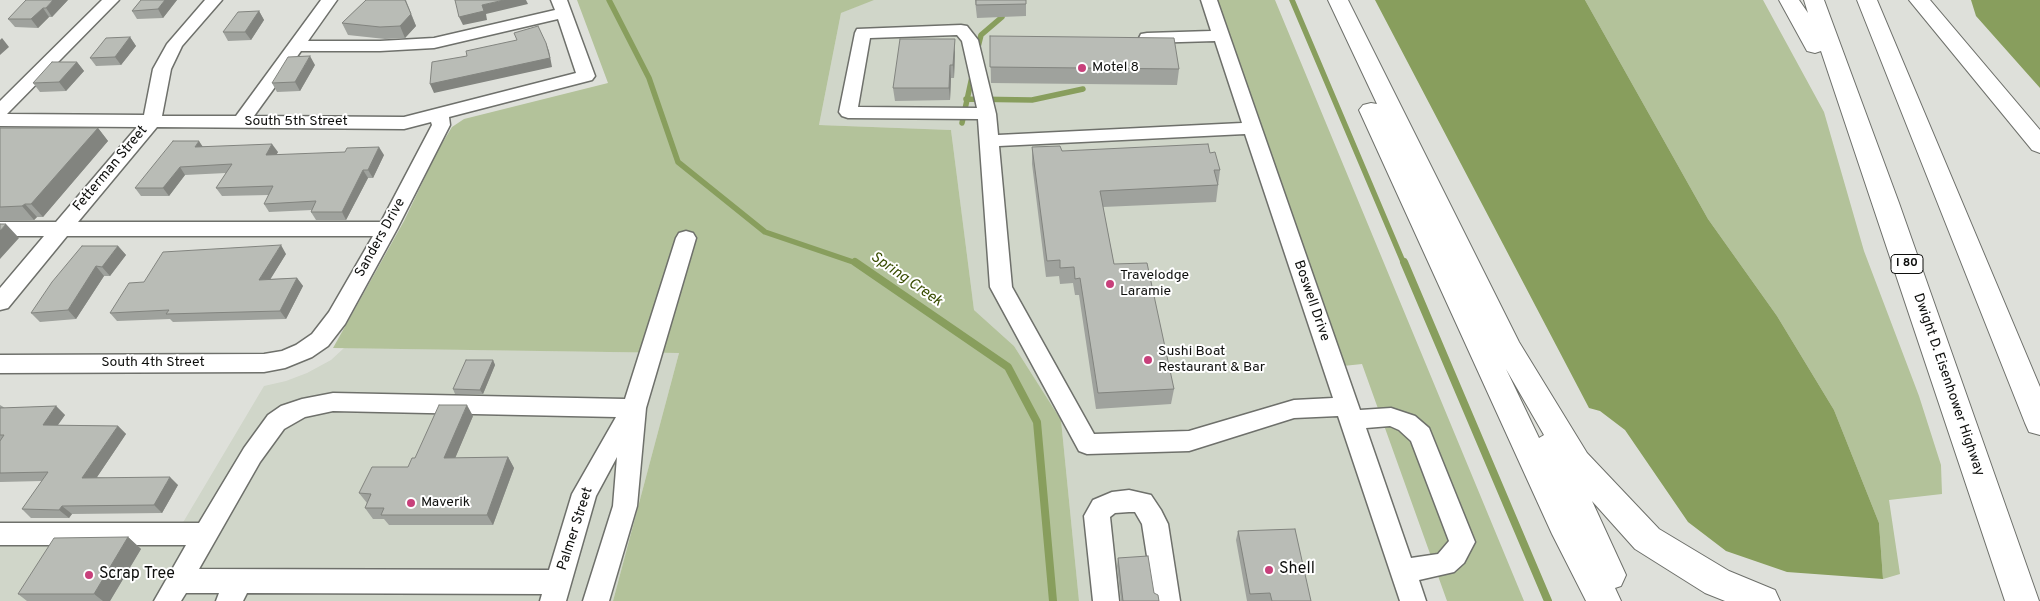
<!DOCTYPE html>
<style>
body{margin:0}
canvas{display:block;background:#dee0da}
</style>
<canvas width="2040" height="601"></canvas>
<script>
const g = document.querySelector('canvas').getContext('2d');
g.lineJoin = 'round';
function fill(path, color) { g.fillStyle = color; g.fill(path, 'evenodd'); }
const shape = rows => new Path2D(rows.map(r => 'M' + r).join(''));
function strokePath(path, color, width, dash) { g.strokeStyle = color; g.lineWidth = width; g.lineCap = dash ? 'butt' : 'round'; g.setLineDash(dash || []); g.stroke(path); }
function write(font, color, halo, rows, align = 'center') {
  g.font = font + ' Overpass,sans-serif'; g.lineWidth = 4; g.setLineDash([]); g.textBaseline = 'middle'; g.strokeStyle = halo; g.fillStyle = color; for (const [text, x, y, turn = 0] of rows) {
    g.save(); g.translate(x, y); g.rotate((+turn || 0) * Math.PI / 180); g.textAlign = isNaN(turn) ? turn : align; if (halo) g.strokeText(text, 0, 0); g.fillText(text, 0, 0); g.restore();
  }
}
const built = shape([
 [872,0,1209,0,1413,601,1079,601,1061,420,1014,346,974,310,951,130,819,125,841,13],
 [344,348,679,353,613,601,0,601,0,545,169,546,264,386,286,381,307,373,331,360]
]);
const green = shape([
 [577,0,874,0,841,13,819,125,951,130,974,310,1014,346,1061,420,1079,601,613,601,679,353,333,348,404,221,438,150,452,127,464,119,608,83],
 [1209,0,1275,0,1524,601,1447,601,1362,364,1334,367],
 [1585,0,1763,0,1824,112,1864,251,1919,396,1941,465,1942,494,1889,500,1900,574,1883,579,1879,523,1834,410,1777,316,1708,219]
]);
const water = shape([
 [1375,0,1585,0,1708,219,1777,316,1834,410,1879,523,1883,579,1787,572,1726,551,1688,522,1625,430,1600,411,1589,408],
 [1971,0,2040,0,2040,88,1976,16]
]);
const streamFar1 = shape([
 [609,0,649,78,678,162,765,232,859,264],
 [1292,0,1404,264],
 [977,51,981,35,1002,17],
 [966,99,1032,100,1083,89],
 [962,123,973,72]
]);
const stream = shape([
 [855,262,1008,367,1037,422,1053,601],
 [1404,262,1548,601]
]);
const minor = shape([
 [102,0,119,0,7,114,144,115,153,69,167,44,205,0,222,0,182,46,171,69,162,116,236,116,321,0,337,0,308,41,380,41,434,38,555,10,551,0,567,0,595,76,592,80,449,117,450,125,397,229,345,324,328,346,312,357,285,368,264,372,0,373,0,355,264,354,282,351,296,345,312,334,329,312,373,236,67,236,8,308,0,310,0,288,44,236,0,236,0,222,56,222,137,127,0,126,0,101,102,0],
 [558,19,576,73,404,117,254,116,301,51,380,51,434,48,558,19],
 [431,122,432,125,381,222,78,222,157,127,404,129,431,122],
 [1201,0,1217,0,1360,410,1391,408,1415,416,1429,428,1475,542,1464,563,1454,572,1419,580,1426,601,1400,601,1338,416,1294,418,1189,451,1087,454,1079,451,990,287,978,119,848,118,842,116,839,112,855,33,857,29,961,25,967,26,978,40,996,114,998,135,1242,123,1215,41,1147,43,1141,42,1139,38,1141,34,1147,33,1211,31,1201,0],
 [957,35,962,41,977,108,858,107,870,38,957,35],
 [1245,134,1333,398,1294,400,1189,431,1094,434,1012,287,999,146,1245,134],
 [1390,426,1399,430,1411,441,1449,541,1438,554,1411,558,1366,428,1390,426],
 [686,231,693,233,696,238,646,408,637,506,609,601,583,601,613,506,617,457,596,496,566,601,540,601,542,594,247,593,243,601,216,601,219,593,186,593,181,601,154,601,186,545,0,545,0,523,199,523,244,448,268,415,281,406,302,399,333,393,625,399,676,238,679,233,686,231],
 [333,411,616,417,572,494,549,570,199,569,260,462,284,429,305,417,333,411],
 [1129,490,1151,495,1161,510,1168,524,1180,601,1154,601,1142,524,1135,512,1129,512,1115,513,1110,517,1119,601,1093,601,1084,516,1093,500,1112,492,1129,490]
]);
const highway = shape([
 [1328,0,1348,0,1519,342,1587,453,1659,529,1729,571,1775,590,1780,601,1725,601,1705,593,1635,549,1592,501,1626,575,1621,586,1615,588,1621,601,1586,601,1552,534,1359,110,1363,105,1371,103,1377,104,1328,0],
 [1506,369,1544,435,1539,438,1506,369],
 [1779,0,1799,0,1808,13,1804,0,1824,0,1899,203,2039,601,2005,601,1821,51,1815,53,1807,51,1779,0],
 [1857,0,1877,0,2040,387,2040,435,2029,432,2025,423,1857,0],
 [1909,0,1930,0,2040,130,2040,153,2032,150,1909,0]
]);
const wall = shape([
 [68,0,52,17,49,17,38,28,15,27,8,19],
 [141,0,177,0,163,18,137,19,132,11],
 [366,0,406,0,416,26,405,38,385,39,348,35,342,23],
 [975,0,1026,0,1026,16,977,18],
 [259,11,264,20,251,40,228,41,223,32],
 [990,36,1179,69,1177,85,991,83],
 [130,37,136,46,121,65,96,66,90,58],
 [955,51,954,78,951,78,950,100,895,101,893,88],
 [77,62,84,71,66,91,40,92,33,83],
 [315,65,300,91,277,92,272,83],
 [0,128,98,128,108,141,43,217,37,217,34,220,0,221],
 [203,147,278,152,276,155,384,155,373,178,368,178,346,220,316,220,311,212,312,210,269,212,264,204,269,195,222,196,216,188,226,173,185,175,169,196,141,196,135,188],
 [1032,147,1220,170,1216,202,1103,207,1114,264,1174,389,1171,404,1096,409,1079,295,1075,295,1073,283,1060,284,1059,276,1046,277,1032,164],
 [118,246,126,255,110,276,104,276,76,319,40,322,31,313],
 [286,254,270,279,297,278,303,286,286,319,173,322,170,319,117,321,110,313,144,282],
 [493,360,495,365,483,394,455,394,453,389],
 [0,405,5,408,56,406,65,415,58,425,118,426,126,434,97,477,178,485,162,513,72,514,69,518,31,518,22,509,42,481,0,482],
 [473,416,455,458,508,457,514,468,493,525,389,525,384,519,373,519,365,508,367,503,359,493,408,467,415,458],
 [1238,531,1311,601,1247,601,1236,540],
 [128,537,141,549,110,601,27,601,18,594],
 [1118,558,1154,593,1159,601,1121,601,1117,566]
]);
const shadedWall = shape([
 [53,0,68,0,52,17,46,8],
 [165,0,177,0,163,18,158,9],
 [405,0,416,26,405,38,400,26],
 [504,0,526,0,528,4,486,14,487,20,463,25,459,17,482,5],
 [43,8,49,17,38,28,31,19],
 [259,11,264,20,251,40,245,32],
 [130,37,136,46,121,65,115,57],
 [2,38,9,47,0,55,0,40],
 [955,39,955,51,954,78,953,65],
 [546,43,549,51,552,67,434,93,430,84],
 [310,56,315,65,300,91,295,82],
 [77,62,84,71,66,91,59,82],
 [950,65,951,78,950,100,949,88],
 [98,128,108,141,43,217,31,204],
 [199,141,205,150,195,147],
 [272,144,278,152,271,164,266,155],
 [379,147,384,155,373,178,368,170],
 [180,167,185,175,169,196,163,188],
 [363,170,368,178,346,220,342,212],
 [25,204,37,217,34,220,22,206],
 [6,224,19,238,0,259,0,231],
 [281,245,286,254,265,288,259,280],
 [118,246,126,255,110,276,102,267],
 [96,266,104,276,76,319,68,310],
 [297,278,303,286,286,319,280,311],
 [493,360,495,365,483,394,480,390],
 [467,405,473,416,451,468,444,458],
 [56,406,65,415,52,433,43,425],
 [118,426,126,434,91,486,82,478],
 [508,457,514,468,493,525,487,515],
 [170,477,178,485,162,513,154,505],
 [62,506,72,514,69,518,59,510],
 [128,537,141,549,110,601,103,601,94,594]
]);
const building = shape([
 [26,0,53,0,46,8,43,8,31,19,8,19,26,0],
 [141,0,165,0,158,9,132,11,141,0],
 [366,0,405,0,411,14,400,26,380,27,342,23,366,0],
 [455,0,504,0,482,5,484,11,459,17,455,0],
 [976,0,1026,0,1026,4,976,5,976,0],
 [259,11,245,32,223,32,238,12,259,11],
 [538,26,546,43,550,58,430,84,432,62,467,56,466,51,517,40,514,33,538,26],
 [990,36,1174,38,1179,69,990,67,990,36],
 [130,37,115,57,90,58,106,38,130,37],
 [900,39,955,39,953,65,950,65,949,88,893,88,900,39],
 [310,56,295,82,272,83,288,57,310,56],
 [52,62,77,62,59,82,33,83,52,62],
 [0,128,98,128,31,204,25,204,22,206,0,207,0,128],
 [173,141,199,141,195,147,272,144,266,155,345,152,347,148,379,147,368,170,363,170,342,212,311,212,316,201,264,204,273,186,216,188,232,164,180,167,163,188,135,188,173,141],
 [1208,144,1210,153,1215,152,1220,170,1214,170,1218,185,1100,191,1114,264,1147,263,1174,389,1098,393,1080,278,1075,279,1074,267,1060,268,1060,260,1047,261,1032,147,1060,146,1062,151,1208,144],
 [0,224,6,224,0,231,0,224],
 [281,245,259,280,297,278,280,311,166,314,169,310,110,313,129,283,144,282,163,252,281,245],
 [82,246,118,246,102,267,96,266,68,310,31,313,52,282,82,246],
 [466,360,493,360,480,390,453,389,466,360],
 [439,405,467,405,444,458,508,457,487,515,381,515,384,508,365,508,371,494,359,493,372,467,408,467,412,458,415,458,439,405],
 [56,406,43,425,118,426,82,478,170,477,154,505,62,506,59,510,22,509,48,472,0,473,0,441,4,435,0,435,0,408,56,406],
 [1295,529,1311,601,1272,601,1270,593,1250,594,1238,531,1295,529],
 [128,537,94,594,18,594,54,538,128,537],
 [1148,556,1154,593,1158,595,1159,601,1123,601,1118,558,1148,556]
]);
const markers = [
 [1082,68,5,"#c8407b"],
 [1110,284,5,"#c8407b"],
 [1148,360,5,"#c8407b"],
 [411,503,5,"#c8407b"],
 [1269,570,5,"#c8407b"],
 [89,575,5,"#c8407b"]
];
const shields = [
 [1907,264,32]
];
const shieldNames = [
 ["I 80",1907,264]
];
const poiNames = [
 ["Motel 8",1092,68],
 ["Travelodge",1120,276],
 ["Laramie",1120,292],
 ["Sushi Boat",1158,352],
 ["Restaurant & Bar",1158,368],
 ["Maverik",421,503]
];
const streetNames = [
 ["South 5th Street",296,122],
 ["Fetterman Street",111,169,-50],
 ["Sanders Drive",381,238,-61],
 ["Boswell Drive",1311,301,71],
 ["South 4th Street",153,363],
 ["Dwight D. Eisenhower Highway",1948,385,71],
 ["Palmer Street",576,529,-72]
];
const waterNames = [
 ["Spring Creek",906,280,35]
];
const nearPoinames = [
 ["Shell",1279,570],
 ["Scrap Tree",99,575]
];
fill(built, '#d0d6c9');
fill(green, '#b3c29a');
fill(water, '#889e5d');
strokePath(streamFar1, '#889e5d', 5.5);
strokePath(stream, '#889e5d', 8);
strokePath(minor, '#6e706b', 3);
strokePath(highway, '#6e706b', 2);
fill(minor, '#fff');
fill(highway, '#fff');
fill(wall, '#9fa29d');
fill(shadedWall, '#82847f');
fill(building, '#b9bcb6');
strokePath(building, '#82847f', 1);
for (const [x, y, r, color] of markers) { const dot = new Path2D(); dot.arc(x, y, r, 0, 2 * Math.PI); g.fillStyle = color; g.fill(dot); strokePath(dot, '#fff', 2); }
for (const [x, y, w] of shields) { const box = new Path2D(); box.roundRect(x - w / 2, y - 9.5, w, 19, 4); g.fillStyle = '#fff'; g.fill(box); strokePath(box, '#0e0f0d', 1); }
write('bold 12px', '#0e0f0d', null, shieldNames);
write('14px', '#0e0f0d', '#fff', poiNames, 'left');
write('14px', '#0e0f0d', '#fff', streetNames);
write('italic 15px', '#384c00', '#fff', waterNames);
write('16px', '#0e0f0d', '#fff', nearPoinames, 'left');
</script>
